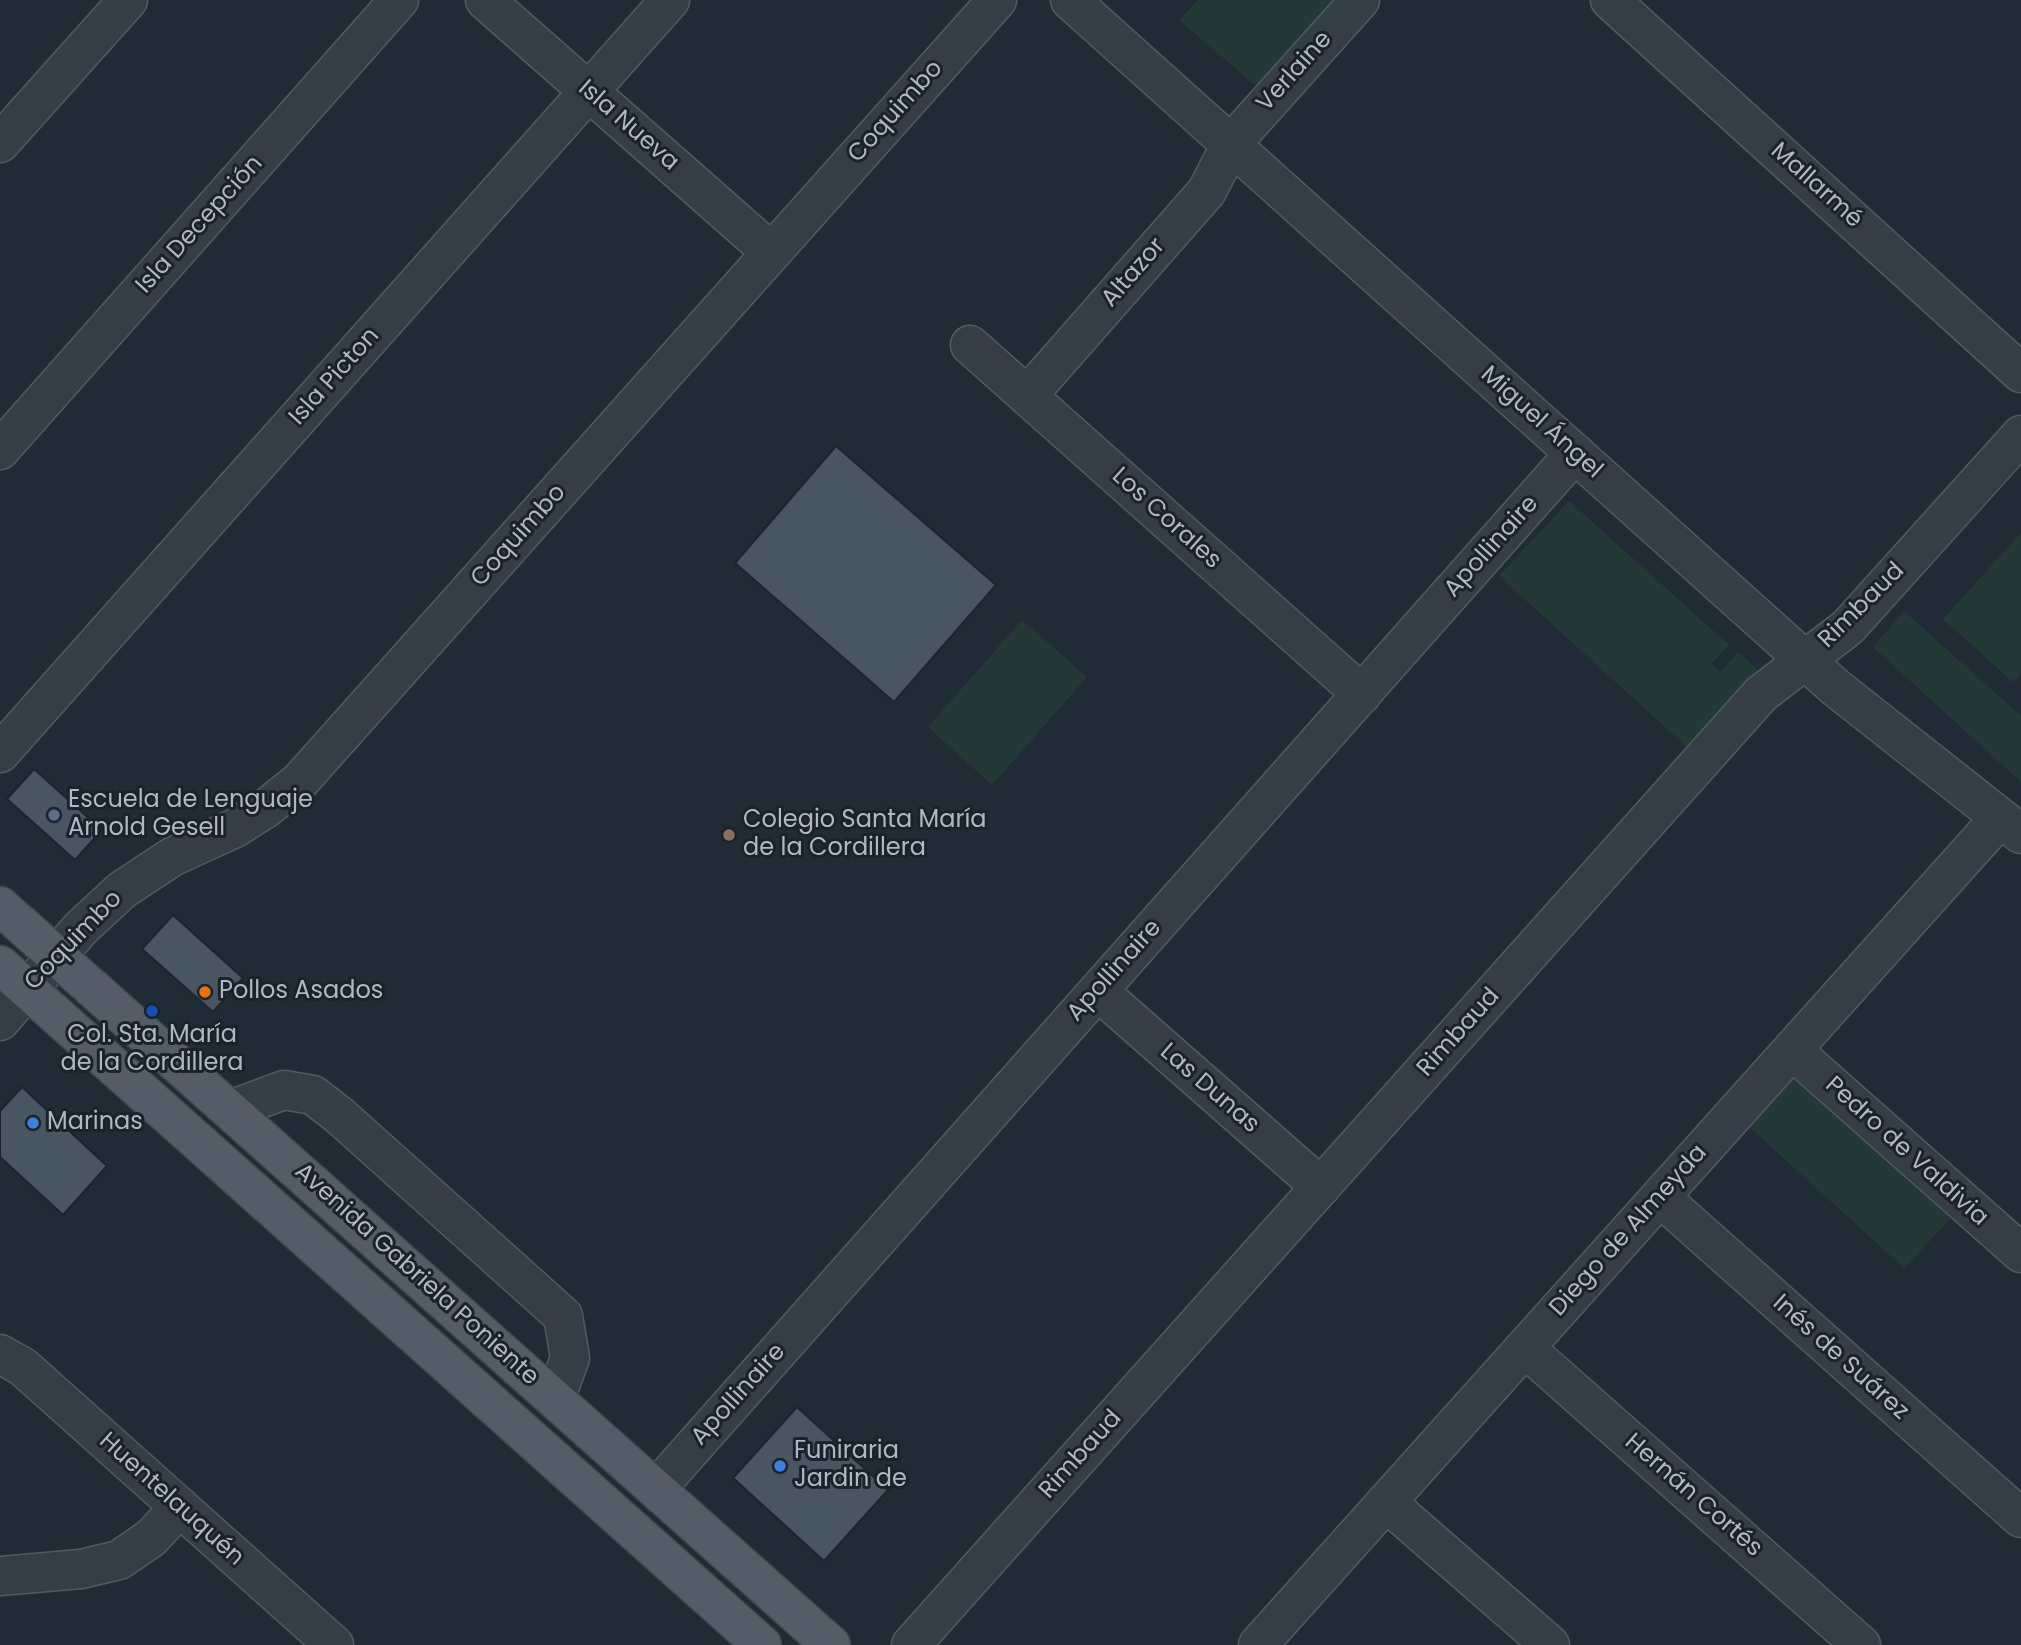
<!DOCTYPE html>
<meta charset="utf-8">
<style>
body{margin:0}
canvas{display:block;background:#212b36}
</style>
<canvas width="2021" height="1645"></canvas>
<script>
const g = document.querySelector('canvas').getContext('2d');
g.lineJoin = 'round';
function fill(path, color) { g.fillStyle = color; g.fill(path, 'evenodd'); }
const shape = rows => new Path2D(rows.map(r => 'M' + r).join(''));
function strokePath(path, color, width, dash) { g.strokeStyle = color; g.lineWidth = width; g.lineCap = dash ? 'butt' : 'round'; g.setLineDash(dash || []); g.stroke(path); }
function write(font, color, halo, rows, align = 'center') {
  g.font = font + ' Poppins,sans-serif'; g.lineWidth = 6; g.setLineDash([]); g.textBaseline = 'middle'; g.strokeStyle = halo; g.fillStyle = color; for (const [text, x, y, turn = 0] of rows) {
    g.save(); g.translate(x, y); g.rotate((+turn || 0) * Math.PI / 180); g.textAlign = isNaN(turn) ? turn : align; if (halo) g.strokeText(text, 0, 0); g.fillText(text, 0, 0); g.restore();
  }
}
const green = shape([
 [1198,0,1333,0,1256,86,1179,20],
 [1569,501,1729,645,1711,664,1720,672,1738,652,1758,670,1687,747,1499,576],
 [2021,533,2021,674,2013,682,1943,619],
 [1904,611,2021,716,2021,782,1873,647],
 [1022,620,1087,677,992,785,928,727],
 [1796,1069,1955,1214,1904,1268,1746,1124]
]);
const building = shape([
 [836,446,996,585,894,702,735,563,836,446],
 [34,769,102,830,75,860,7,799,34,769],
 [173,915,243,978,213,1012,142,949,173,915],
 [22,1087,107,1166,63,1215,0,1157,0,1111,22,1087],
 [797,1407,888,1490,824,1561,733,1478,797,1407]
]);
const minor = shape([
 [485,0,771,252],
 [1070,0,1835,687,2021,834],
 [1610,0,2021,373],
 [0,143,128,0],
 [970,345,1362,694],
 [1027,396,1207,191,1231,144,1360,0],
 [0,450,399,0],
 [0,753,670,0],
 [1098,991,1321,1187],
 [0,1021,81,928,122,890,172,857,235,828,265,809,300,781,997,0],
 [1792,1050,2021,1253],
 [230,1110,284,1090,313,1095,340,1116,563,1316,570,1358,555,1399],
 [1660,1197,2021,1518],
 [1525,1348,1861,1645],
 [0,1354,23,1367,334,1645],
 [656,1489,1575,453],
 [1386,1502,1550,1645],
 [0,1576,81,1569,119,1560,151,1538,180,1507],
 [911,1645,1761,694,1848,627,2021,435],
 [1258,1645,2000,818]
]);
const major = shape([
 [0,906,831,1645],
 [0,965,762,1645]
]);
const markers = [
 [54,815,7,"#5c6f8a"],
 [729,835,7,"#8d6e63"],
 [205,992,7,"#e8710a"],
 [152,1011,7,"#1a4fb4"],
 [33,1123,7,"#3f7fe0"],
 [780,1466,7,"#3f7fe0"]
];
const streetNames = [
 ["Verlaine",1295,72,-48],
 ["Coquimbo",896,112,-48],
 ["Isla Nueva",628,126,41],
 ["Mallarmé",1816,186,42],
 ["Isla Decepción",200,225,-48],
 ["Altazor",1134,273,-49],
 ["Isla Picton",335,377,-48],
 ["Miguel Ángel",1541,423,42],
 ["Los Corales",1166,519,42],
 ["Coquimbo",519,536,-48],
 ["Apollinaire",1492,547,-48],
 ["Rimbaud",1862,606,-45],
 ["Coquimbo",74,941,-46],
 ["Apollinaire",1115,971,-48],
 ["Rimbaud",1459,1033,-48],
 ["Las Dunas",1209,1089,41],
 ["Pedro de Valdivia",1906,1152,42],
 ["Diego de Almeyda",1629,1231,-48],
 ["Avenida Gabriela Poniente",416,1275,42],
 ["Inés de Suárez",1840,1358,42],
 ["Apollinaire",739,1395,-48],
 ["Rimbaud",1081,1455,-48],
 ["Hernán Cortés",1693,1496,41],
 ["Huentelauquén",171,1500,42]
];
const poiNames = [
 ["Escuela de Lenguaje",68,801],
 ["Arnold Gesell",68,829],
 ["Colegio Santa María",743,821],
 ["de la Cordillera",743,849],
 ["Pollos Asados",219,992],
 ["Col. Sta. María",152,1036,"center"],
 ["de la Cordillera",152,1064,"center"],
 ["Marinas",47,1123],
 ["Funiraria",794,1452],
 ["Jardin de",794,1480]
];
fill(green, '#243838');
fill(building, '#4a5562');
strokePath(building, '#1c242d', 2);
strokePath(minor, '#525b64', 41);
strokePath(major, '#3e4650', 41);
strokePath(minor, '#353d46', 38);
strokePath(major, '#535c67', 38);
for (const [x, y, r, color] of markers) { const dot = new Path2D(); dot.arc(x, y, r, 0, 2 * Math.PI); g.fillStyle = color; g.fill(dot); strokePath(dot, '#1a222b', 2.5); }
write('24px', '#afb8c3', '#1a222b', streetNames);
write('24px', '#afb8c3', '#1a222b', poiNames, 'left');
</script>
